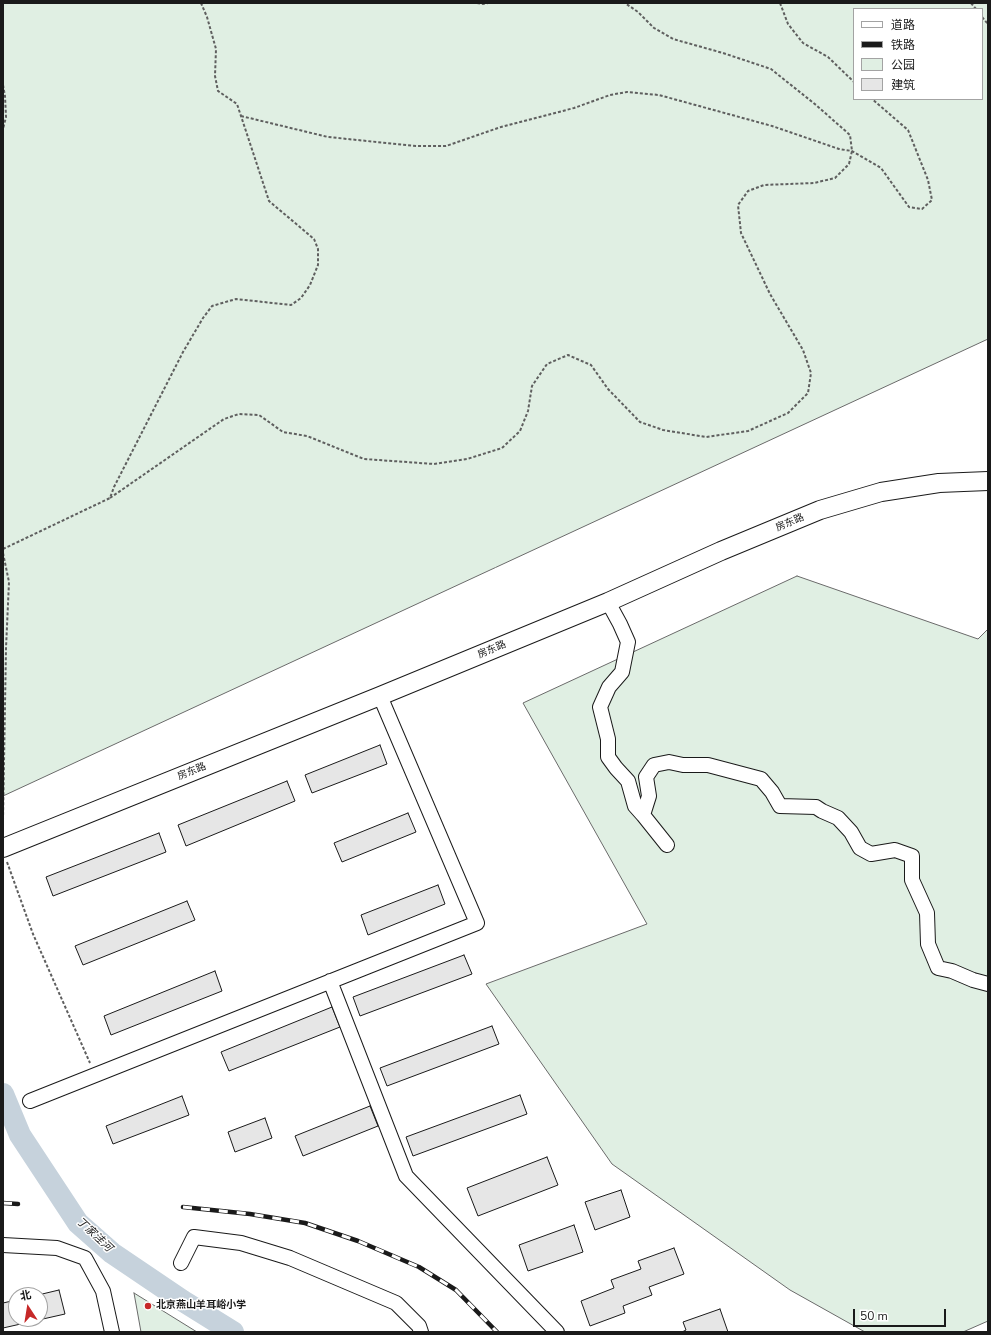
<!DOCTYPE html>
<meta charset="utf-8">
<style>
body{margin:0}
#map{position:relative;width:991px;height:1335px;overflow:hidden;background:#fff;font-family:"Nunito Sans","Noto Sans SC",sans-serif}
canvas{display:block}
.frame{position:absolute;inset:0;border:4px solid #1a1a1a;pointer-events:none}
.legend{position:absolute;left:853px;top:8px;width:130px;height:92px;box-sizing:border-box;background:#fff;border:1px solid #a3a3a3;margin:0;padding:5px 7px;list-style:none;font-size:12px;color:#1a1a1a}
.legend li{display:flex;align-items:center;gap:8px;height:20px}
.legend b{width:20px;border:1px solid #a3a3a3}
.north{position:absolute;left:8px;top:1287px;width:40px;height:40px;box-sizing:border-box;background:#fff;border:1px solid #a3a3a3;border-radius:50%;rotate:348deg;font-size:11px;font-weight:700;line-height:16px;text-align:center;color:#1a1a1a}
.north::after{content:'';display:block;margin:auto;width:14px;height:18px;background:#c62828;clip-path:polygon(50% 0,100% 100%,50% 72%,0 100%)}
.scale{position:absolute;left:853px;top:1309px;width:93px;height:18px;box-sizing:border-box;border:2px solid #1a1a1a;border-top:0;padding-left:5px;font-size:12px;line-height:14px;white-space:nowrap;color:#1a1a1a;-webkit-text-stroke:3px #fff;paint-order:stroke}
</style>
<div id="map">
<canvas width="991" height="1335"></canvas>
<div class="frame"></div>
<ul class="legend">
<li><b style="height:5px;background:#fff"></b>道路</li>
<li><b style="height:5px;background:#1a1a1a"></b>铁路</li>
<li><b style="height:11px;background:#e0efe3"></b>公园</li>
<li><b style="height:11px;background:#e6e6e6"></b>建筑</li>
</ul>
<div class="north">北</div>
<div class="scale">50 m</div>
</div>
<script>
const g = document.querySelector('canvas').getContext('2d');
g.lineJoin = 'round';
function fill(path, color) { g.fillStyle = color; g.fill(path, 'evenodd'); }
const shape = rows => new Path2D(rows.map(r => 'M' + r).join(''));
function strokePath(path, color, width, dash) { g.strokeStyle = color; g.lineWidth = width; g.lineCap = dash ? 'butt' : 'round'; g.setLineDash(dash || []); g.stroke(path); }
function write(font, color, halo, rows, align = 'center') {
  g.font = font + ' "Nunito Sans","Noto Sans SC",sans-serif'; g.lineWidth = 3; g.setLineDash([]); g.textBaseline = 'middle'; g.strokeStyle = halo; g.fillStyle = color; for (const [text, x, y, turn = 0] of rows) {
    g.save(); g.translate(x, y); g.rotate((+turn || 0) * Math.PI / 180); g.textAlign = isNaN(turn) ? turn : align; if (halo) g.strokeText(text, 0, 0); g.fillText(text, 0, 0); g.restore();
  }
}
const green = shape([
 [3,3,988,3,988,339,3,796,3,3],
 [854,9,982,9,982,99,854,99,854,9],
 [797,576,978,639,988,629,988,1321,963,1332,865,1332,790,1290,612,1164,486,984,647,924,523,703,797,576],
 [134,1293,197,1332,141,1332,134,1293]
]);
const river = shape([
 [3,1094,20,1135,78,1223,112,1253,183,1301,233,1332]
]);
const building = shape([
 [380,745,387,764,312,793,305,775,380,745],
 [287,781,295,801,186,846,178,825,287,781],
 [408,813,416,832,342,862,334,843,408,813],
 [159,833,166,852,53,896,46,877,159,833],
 [438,885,445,904,368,935,361,915,438,885],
 [187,901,195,920,83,965,75,946,187,901],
 [464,955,472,974,360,1016,353,997,464,955],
 [215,971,222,991,111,1035,104,1016,215,971],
 [332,1007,340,1027,229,1071,221,1052,332,1007],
 [492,1026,499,1044,387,1086,380,1068,492,1026],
 [520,1095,527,1114,413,1156,406,1137,520,1095],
 [182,1096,189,1115,113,1144,106,1126,182,1096],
 [370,1106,378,1126,303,1156,295,1136,370,1106],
 [265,1118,272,1138,235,1152,228,1132,265,1118],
 [547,1157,558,1185,478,1216,467,1188,547,1157],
 [621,1190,630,1217,595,1230,585,1202,621,1190],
 [574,1225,583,1252,528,1271,519,1245,574,1225],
 [674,1248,684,1274,649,1287,652,1295,623,1306,625,1313,590,1326,581,1301,614,1288,611,1280,641,1269,638,1261,674,1248],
 [59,1290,65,1314,3,1328,3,1303,16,1300,16,1319,40,1319,40,1295,38,1295,59,1290],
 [720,1309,728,1332,682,1332,686,1330,683,1322,720,1309]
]);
const path = shape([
 [477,3,483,4,488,3],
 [780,3,788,24,803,43,828,57,854,82],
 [971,3,976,9],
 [982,17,988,24],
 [3,85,5,96,6,117,3,129],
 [241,116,328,137,416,146,446,146,501,127,574,108,610,95,627,92,659,95,772,126,839,149,852,151,881,168,909,207,922,209,932,200,928,180,908,130,872,99],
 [110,498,224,419,239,414,259,415,283,432,307,436,364,459,434,464,467,459,502,448,520,431,528,411,532,386,547,364,568,355,591,365,608,389,640,422,663,430,706,437,748,431,788,413,808,393,811,373,803,350,770,294,741,233,738,205,748,191,764,185,814,183,835,178,849,164,852,151,850,135,816,105,771,69,723,53,673,39,654,28,638,12,625,3],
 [3,549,110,498,114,487,183,352,203,318,212,306,236,299,291,305,301,298,310,285,318,265,318,249,314,239,269,201,237,104,218,91,215,76,216,49,207,17,201,3],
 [3,553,9,582,6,648,3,820],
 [7,862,33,934,90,1063]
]);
const minor = shape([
 [608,602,620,624,628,642,622,672,609,687,600,707,608,739,608,757,616,768,628,781,635,806,643,815],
 [667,845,643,815,649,796,646,777,654,765,669,762,683,765,708,765,761,779,772,792,780,806,816,807,822,811,838,818,851,832,860,848,871,854,895,850,912,856,912,880,927,913,928,944,938,968,952,971,973,980,988,984],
 [330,981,406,1176,557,1332],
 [30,1101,477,923,380,696],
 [3,1245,57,1248,85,1258,103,1291,112,1332],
 [181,1263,194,1237,241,1243,290,1258,396,1303,419,1326,421,1332]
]);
const major = shape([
 [3,848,380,696,608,602,721,551,820,510,881,492,939,483,988,481]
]);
const rail = shape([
 [3,1203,18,1204],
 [183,1207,250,1214,305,1223,358,1241,419,1267,456,1290,497,1332]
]);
const markers = [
 [148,1306,4,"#c62828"]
];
const streetNames = [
 ["房东路",790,523,-23],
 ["房东路",492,650,-23],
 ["房东路",192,772,-22]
];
const poiNames = [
 ["北京燕山羊耳峪小学",156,1306]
];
const waterNames = [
 ["丁家洼河",94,1235,43]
];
fill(green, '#e0efe3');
strokePath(green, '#6a6a6a', 1);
strokePath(river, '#c6d2dc', 22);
fill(building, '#e6e6e6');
strokePath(building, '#1a1a1a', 1);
strokePath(minor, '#1a1a1a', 16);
strokePath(major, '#1a1a1a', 20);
strokePath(path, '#5f5f5f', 2, [3, 2]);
strokePath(minor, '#fff', 14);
strokePath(major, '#fff', 18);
strokePath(rail, '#1a1a1a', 4.5);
strokePath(rail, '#fff', 3, [9]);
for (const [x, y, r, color] of markers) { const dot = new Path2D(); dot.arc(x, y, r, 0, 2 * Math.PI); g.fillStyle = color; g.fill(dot); strokePath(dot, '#fff', 1.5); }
write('10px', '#1a1a1a', '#fff', streetNames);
write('bold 10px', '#1a1a1a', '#fff', poiNames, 'left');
write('italic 11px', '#1a1a1a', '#fff', waterNames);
</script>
